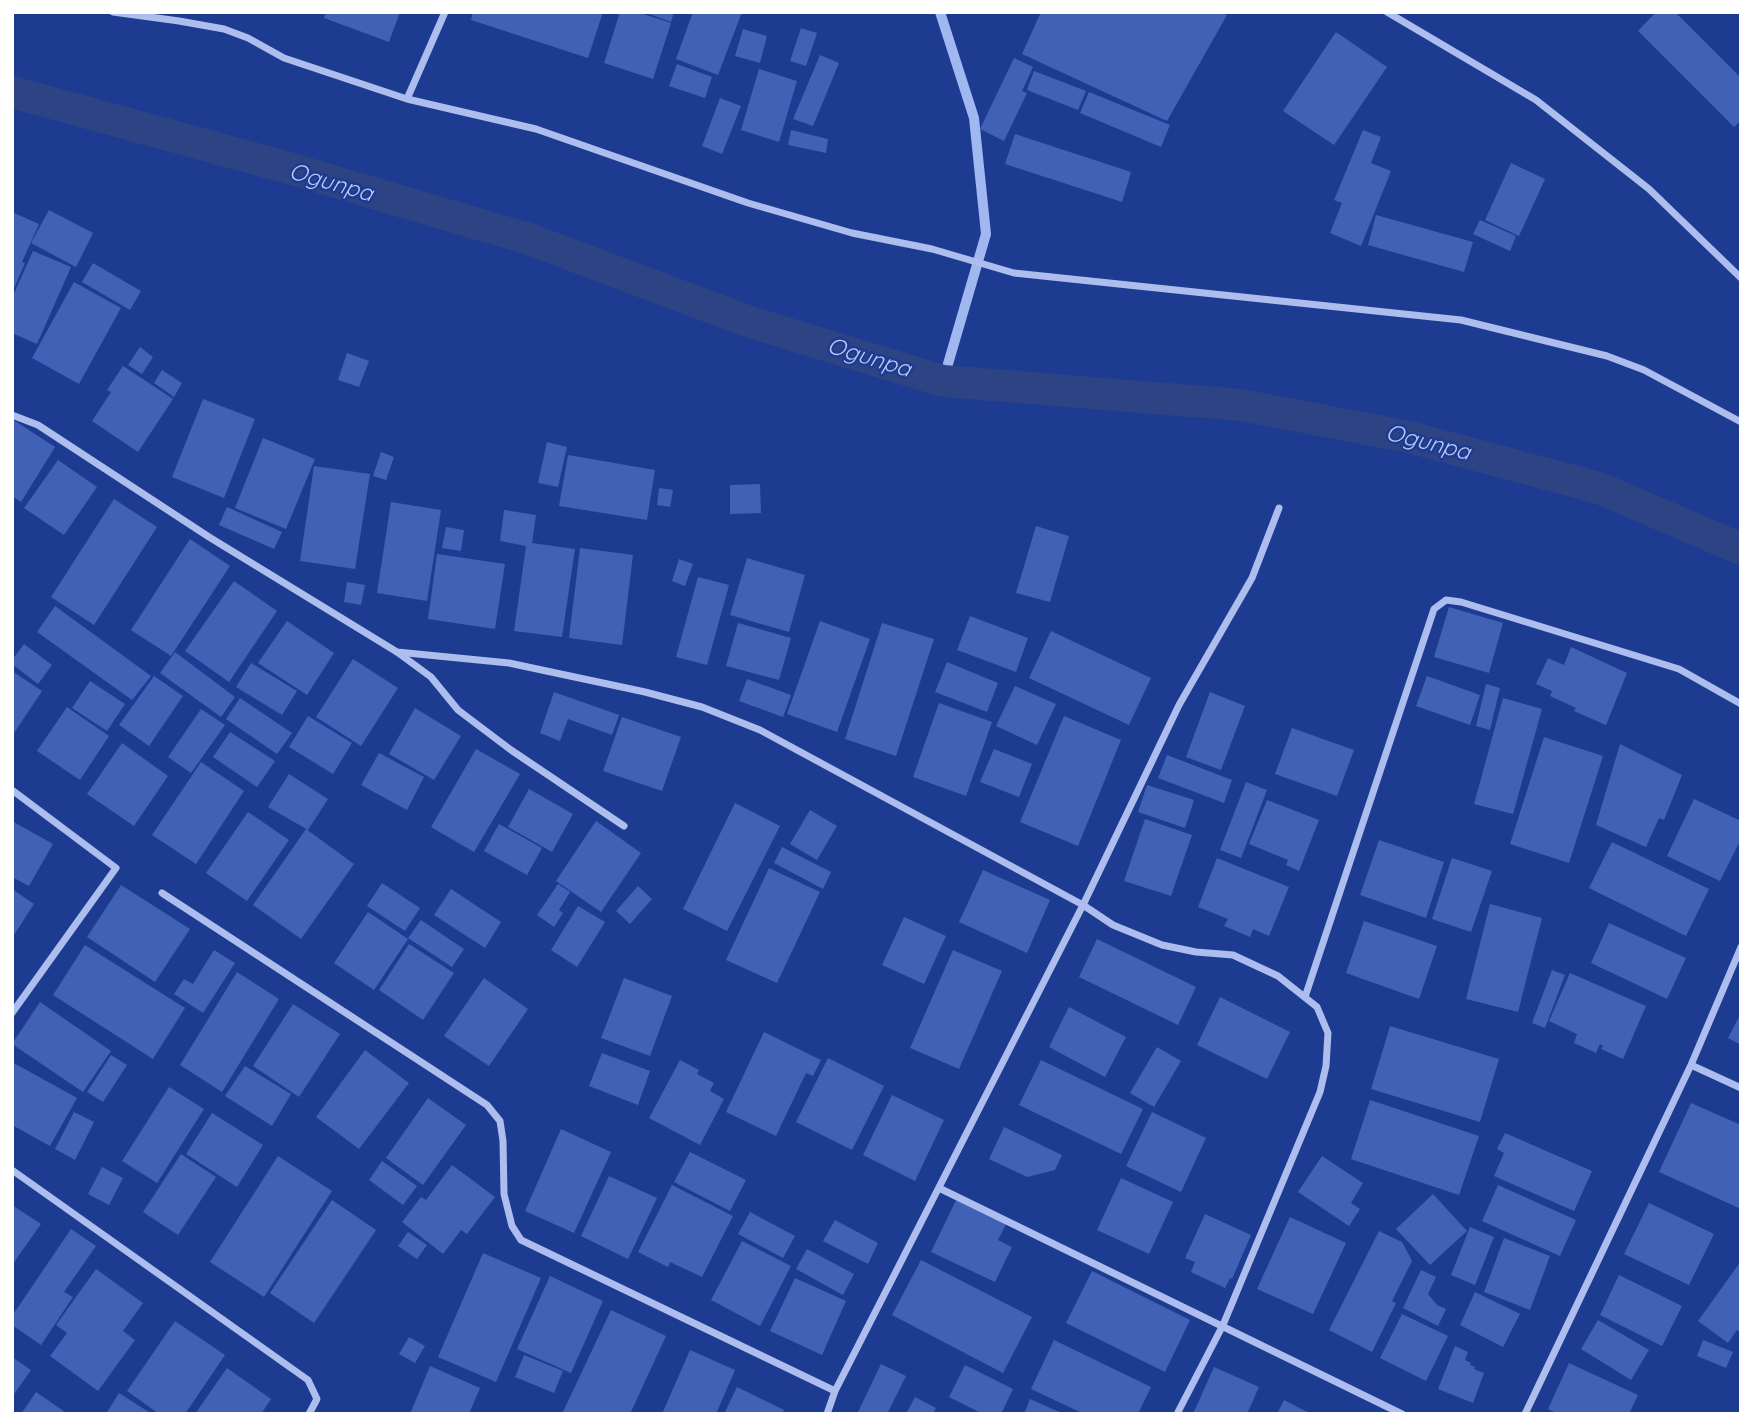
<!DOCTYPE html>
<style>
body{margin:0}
#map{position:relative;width:1753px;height:1426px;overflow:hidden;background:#1d3b91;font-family:Quicksand,sans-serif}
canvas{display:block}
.frame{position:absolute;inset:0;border:14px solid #fff;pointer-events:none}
</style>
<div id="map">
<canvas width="1753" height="1426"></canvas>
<div class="frame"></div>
</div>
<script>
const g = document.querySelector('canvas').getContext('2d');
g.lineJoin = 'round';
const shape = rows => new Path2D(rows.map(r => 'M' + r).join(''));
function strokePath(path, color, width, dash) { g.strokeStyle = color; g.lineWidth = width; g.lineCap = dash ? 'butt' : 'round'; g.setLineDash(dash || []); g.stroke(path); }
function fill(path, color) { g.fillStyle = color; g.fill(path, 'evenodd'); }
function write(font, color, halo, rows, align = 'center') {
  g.font = font + ' Quicksand,sans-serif'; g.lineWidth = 5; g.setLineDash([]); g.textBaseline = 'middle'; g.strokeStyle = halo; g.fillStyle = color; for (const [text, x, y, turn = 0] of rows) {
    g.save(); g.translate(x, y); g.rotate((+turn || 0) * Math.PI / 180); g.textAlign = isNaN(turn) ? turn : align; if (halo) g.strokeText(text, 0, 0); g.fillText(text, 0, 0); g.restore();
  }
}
const stream = shape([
 [940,12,974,118,986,234,943,381]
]);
const canal = shape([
 [12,92,285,167,529,239,750,322,943,381,1241,405,1409,437,1599,488,1741,549]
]);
const building = shape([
 [326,12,400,12,389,42,324,18],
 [473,12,603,12,588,58,471,20],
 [620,12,637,12,671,23,653,79,604,63],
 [644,12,674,12,671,22],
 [693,12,742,12,718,75,676,59],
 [1041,12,1221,12,1227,15,1167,121,1022,54],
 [1656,12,1675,12,1741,78,1741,120,1734,127,1638,31],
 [801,28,817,33,806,66,790,61],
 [743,29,767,36,760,63,735,56],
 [1336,32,1387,67,1334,145,1283,111],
 [820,55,839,63,813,126,793,119],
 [1014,58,1033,67,1022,91,1027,93,1004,141,980,129],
 [677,64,712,77,705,98,669,86],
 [759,69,797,81,779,142,741,130],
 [1034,71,1086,91,1078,110,1027,90],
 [1089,92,1170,125,1161,147,1080,113],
 [720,98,741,106,722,154,702,146],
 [791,130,828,139,826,153,788,145],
 [1363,130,1381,137,1371,163,1391,171,1361,246,1330,233,1342,203,1334,200],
 [1015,134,1131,172,1122,202,1005,164],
 [1511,163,1545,179,1519,236,1485,220],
 [49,210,93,233,76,267,31,243],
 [12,212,39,224,22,262,25,263,12,293],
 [1376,215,1473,242,1464,272,1368,245],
 [1480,220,1516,236,1510,251,1473,234],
 [33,251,71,267,37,344,12,333,12,298],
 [93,263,141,291,130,310,82,282],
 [74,282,121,308,79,384,32,358],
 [140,347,153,357,142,374,128,365],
 [347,353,369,361,359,387,338,380],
 [123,366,173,399,138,452,92,421,111,392,107,390],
 [162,370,182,383,174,397,154,383],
 [203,399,255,419,224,498,172,477],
 [12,419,55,447,21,502,12,496],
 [263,438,315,459,286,529,235,508],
 [547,442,567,447,558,487,538,483],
 [381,452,394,457,386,480,373,476],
 [568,455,655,470,647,520,559,506],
 [58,460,97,487,64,535,24,508],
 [314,466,370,474,355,569,300,561],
 [760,484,761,513,730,514,730,485],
 [659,488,673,490,670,507,657,505],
 [114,499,157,527,94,625,51,597],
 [391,502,441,510,427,601,377,593],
 [227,507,282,532,274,549,219,525],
 [504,510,536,515,532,543,575,549,562,637,514,631,526,546,500,541],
 [1036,526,1069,536,1050,602,1016,593],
 [446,527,464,530,461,551,442,548],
 [190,539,230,566,171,656,131,630],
 [580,548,633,555,622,645,569,638],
 [437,554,505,564,495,629,428,619],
 [747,558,805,575,789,632,730,615],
 [679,559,693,564,685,586,672,581],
 [698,577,729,585,707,665,676,657],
 [234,581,277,611,229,682,185,651],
 [347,582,365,585,361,605,344,602],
 [55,606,151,676,132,700,37,632],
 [1449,607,1503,623,1489,673,1434,657],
 [970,616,1028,638,1016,672,957,650],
 [287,621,334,653,307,695,258,663],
 [820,621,870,639,837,732,787,714],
 [738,623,791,638,779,680,726,666],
 [882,623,934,639,896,756,845,739],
 [1051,631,1151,678,1129,725,1029,678],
 [24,644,52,665,38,684,12,664,12,660],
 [1571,647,1627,673,1606,725,1574,711,1576,708,1550,696,1552,691,1536,684,1548,658,1564,665],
 [175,652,235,697,221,717,160,673],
 [353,659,398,688,361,746,316,717],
 [947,662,998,683,987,712,935,692],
 [251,663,297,691,282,715,236,687],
 [12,671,42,691,14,733,12,732],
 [154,676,183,696,149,746,119,725],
 [1427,676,1480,695,1470,725,1416,706],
 [747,679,791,695,783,717,739,701],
 [90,681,125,704,107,731,72,708],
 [1486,684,1500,688,1490,730,1476,726],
 [1015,686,1056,704,1037,745,996,726],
 [554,692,619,715,612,735,568,719,560,741,540,733],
 [1210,692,1245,706,1221,770,1186,757],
 [240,698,292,733,277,754,226,719],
 [1503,698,1542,709,1513,814,1474,804],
 [939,703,992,722,966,796,913,777],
 [67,707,109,736,80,780,37,751],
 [415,708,461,736,434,780,389,754],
 [201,709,225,725,191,773,168,757],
 [308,716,352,743,333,774,289,747],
 [1064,716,1121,740,1078,846,1020,822],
 [622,717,681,737,662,791,603,771],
 [1292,728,1354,750,1337,796,1275,774],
 [230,732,275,761,257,787,213,757],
 [1544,737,1603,756,1569,863,1510,844],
 [122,743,168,776,134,826,87,794],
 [1620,744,1682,775,1664,820,1659,818,1646,847,1596,825],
 [476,749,520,774,474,852,431,827],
 [994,749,1032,764,1019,797,980,782],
 [379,753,424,777,407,810,361,785],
 [1167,755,1232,780,1224,803,1158,778],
 [201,762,244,791,196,864,152,835],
 [289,774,328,799,308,830,268,807],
 [1246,782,1267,790,1241,858,1220,850],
 [1147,785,1194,800,1185,828,1138,812],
 [529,789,573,814,552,852,508,827],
 [1694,799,1741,821,1741,839,1720,881,1667,856],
 [1267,800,1319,820,1299,871,1286,865,1288,860,1249,844],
 [735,803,780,826,727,931,683,909],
 [810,810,837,826,817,860,790,844],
 [248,812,289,840,247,901,206,873],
 [1145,819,1192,835,1171,896,1124,881],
 [12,821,53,844,29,886,12,877],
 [596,821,641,853,601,912,556,881],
 [499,824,542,848,527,875,484,851],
 [306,829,354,864,301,939,253,905],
 [1379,840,1444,862,1426,918,1360,895],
 [1612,842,1709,889,1686,936,1589,888],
 [782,847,831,872,823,889,774,863],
 [1217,858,1289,887,1269,936,1253,929,1250,937,1224,926,1228,919,1198,907],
 [1452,858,1492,871,1471,932,1432,919],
 [769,868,820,892,777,983,726,960],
 [983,870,1050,900,1027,953,959,922],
 [382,883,420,908,405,931,367,906],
 [558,884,570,892,559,910,563,913,554,927,537,915],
 [121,885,190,929,155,982,87,937],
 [638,886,652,899,630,924,616,911],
 [12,889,34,904,12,938],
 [451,889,501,922,485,948,434,915],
 [1490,904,1542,918,1518,1012,1466,999],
 [578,906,605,922,577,967,551,950],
 [368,912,408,939,374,990,334,963],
 [904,917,946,936,924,984,882,965],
 [421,920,464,949,452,967,408,938],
 [1364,921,1437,946,1419,999,1346,973],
 [1609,923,1686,958,1667,999,1591,963],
 [1097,939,1196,987,1178,1025,1079,977],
 [409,944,454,973,423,1020,379,990],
 [85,945,185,1008,153,1059,53,995],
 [214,950,235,963,203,1013,174,994,184,979,193,984],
 [953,950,1002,971,959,1069,910,1048],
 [1552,970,1565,975,1545,1028,1532,1023],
 [237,972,279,999,222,1092,180,1065],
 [1570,973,1646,1006,1623,1059,1601,1049,1603,1046,1600,1044,1596,1053,1574,1043,1577,1034,1549,1021],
 [484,978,528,1009,489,1066,444,1036],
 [624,978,672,996,650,1056,601,1038],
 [1220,997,1290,1032,1267,1079,1197,1045],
 [40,1002,111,1051,83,1092,12,1044],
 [293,1004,340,1034,299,1097,253,1066],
 [1069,1007,1126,1037,1105,1077,1049,1047],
 [1741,1013,1741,1045,1728,1038],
 [1390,1026,1499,1059,1480,1122,1371,1089],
 [764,1032,821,1060,813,1076,806,1073,776,1136,726,1112],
 [1157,1047,1181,1061,1154,1107,1130,1093],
 [365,1050,409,1083,359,1149,316,1117],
 [602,1053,650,1071,638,1105,589,1086],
 [111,1055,127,1065,103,1102,87,1092],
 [828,1058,884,1086,852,1150,796,1122],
 [680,1060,699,1070,697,1074,714,1083,710,1091,724,1099,700,1145,649,1118],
 [1041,1060,1143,1109,1121,1154,1019,1105],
 [12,1062,77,1098,50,1146,12,1125],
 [245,1066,291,1094,272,1126,225,1096],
 [169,1087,204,1109,157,1183,122,1161],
 [892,1095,944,1120,915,1181,863,1155],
 [428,1098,466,1125,423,1185,386,1158],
 [1370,1100,1479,1136,1459,1195,1351,1159],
 [1691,1103,1741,1125,1741,1209,1659,1172],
 [74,1112,94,1122,75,1160,55,1149],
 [1152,1112,1206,1138,1181,1192,1126,1166],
 [212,1113,263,1145,237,1187,186,1154],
 [1004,1127,1062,1155,1055,1170,1027,1177,989,1159],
 [561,1129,611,1152,574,1233,525,1211],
 [1505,1133,1592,1171,1574,1211,1494,1176,1504,1153,1497,1149],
 [690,1152,746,1180,730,1211,674,1182],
 [181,1154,216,1177,178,1235,143,1212],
 [278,1156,332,1191,264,1297,210,1262],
 [1322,1156,1363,1183,1351,1203,1360,1209,1349,1226,1298,1192],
 [382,1161,417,1186,403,1205,369,1180],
 [452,1165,495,1197,467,1234,461,1230,443,1254,402,1222,421,1197,426,1200],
 [102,1167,123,1178,109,1205,88,1194],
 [609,1176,657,1198,628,1259,581,1236],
 [1121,1178,1173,1202,1149,1254,1097,1230],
 [672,1185,733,1216,702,1277,670,1262,668,1267,638,1252],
 [1498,1185,1576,1220,1560,1256,1482,1221],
 [1433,1194,1467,1231,1430,1265,1396,1229],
 [332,1200,376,1230,314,1323,270,1293],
 [956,1200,1006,1224,998,1240,1012,1247,995,1282,931,1252],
 [1649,1203,1714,1234,1689,1285,1624,1254],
 [12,1205,41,1224,12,1265],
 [750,1212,795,1236,783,1258,738,1234],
 [1205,1214,1251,1235,1232,1279,1230,1278,1225,1288,1191,1272,1195,1262,1185,1258],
 [1290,1217,1346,1243,1313,1314,1257,1289],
 [835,1220,878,1243,868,1264,823,1241],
 [1470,1227,1494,1237,1475,1285,1451,1275],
 [71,1229,96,1246,64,1292,73,1297,41,1345,12,1325,12,1316],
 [1379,1231,1402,1242,1412,1261,1392,1301,1396,1303,1372,1352,1329,1330],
 [408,1232,427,1245,417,1259,398,1246],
 [1504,1238,1550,1256,1530,1310,1484,1292],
 [742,1241,791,1266,760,1326,711,1300],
 [807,1249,854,1274,843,1295,796,1269],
 [483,1253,541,1278,496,1382,438,1357],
 [921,1260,1032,1317,1003,1373,892,1315],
 [1741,1261,1741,1333,1737,1330,1728,1343,1698,1321],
 [96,1269,143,1303,123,1331,135,1340,98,1391,50,1356,67,1333,56,1325],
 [1421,1270,1436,1277,1428,1294,1437,1305,1446,1309,1438,1326,1403,1308],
 [1092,1271,1190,1320,1165,1372,1066,1323],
 [1619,1275,1682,1306,1662,1346,1600,1315],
 [550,1276,603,1301,571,1373,517,1349],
 [795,1278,846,1301,822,1355,770,1331],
 [1475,1292,1520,1314,1503,1347,1460,1325],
 [611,1310,666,1336,630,1414,562,1414],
 [1402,1314,1448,1336,1426,1381,1380,1358],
 [1598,1320,1649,1350,1631,1380,1581,1349],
 [175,1321,225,1355,185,1414,159,1414,127,1391],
 [409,1337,425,1346,415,1363,399,1354],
 [1054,1340,1151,1387,1138,1414,1084,1414,1031,1389],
 [1703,1340,1733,1352,1726,1368,1697,1356],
 [1455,1346,1468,1352,1465,1360,1471,1363,1470,1365,1475,1367,1474,1369,1484,1373,1473,1403,1438,1389],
 [690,1350,735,1370,716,1414,662,1414],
 [524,1355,563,1371,554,1393,515,1377],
 [12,1357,31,1370,12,1397],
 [1569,1363,1638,1395,1629,1414,1558,1414,1548,1409],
 [881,1364,906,1376,887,1414,857,1414],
 [965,1365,1013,1389,1001,1414,983,1414,949,1397],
 [430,1366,480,1388,469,1414,410,1414],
 [1214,1367,1259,1387,1247,1414,1193,1414],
 [227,1368,271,1399,261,1414,195,1414],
 [737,1387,784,1410,782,1414,724,1414],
 [36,1392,65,1412,63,1414,21,1414],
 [119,1393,152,1414,106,1414],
 [915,1397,936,1408,933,1414,906,1414],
 [1030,1399,1064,1414,1024,1414],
 [1284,1400,1311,1414,1277,1414]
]);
const street = shape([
 [113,12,179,21,224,29,248,38,284,58,407,99,536,129,748,203,852,233,932,249,1014,273,1461,320,1607,356,1644,370,1741,422],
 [1387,12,1536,100,1649,189,1741,278],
 [407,99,445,12],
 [12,415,38,425,209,537,397,652,431,677,458,710,511,750,624,826],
 [397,652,509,663,645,692,702,707,760,730,1083,905,1113,925,1162,945,1196,952,1233,955,1278,976,1317,1007,1328,1033,1326,1066,1320,1092,1223,1325,1177,1414],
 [12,790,116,868,12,1013],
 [162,893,487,1105,500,1121,503,1141,504,1194,512,1226,521,1240,835,1391],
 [1305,997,1434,609,1446,600,1461,602,1679,669,1741,704],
 [1691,1065,1741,1088],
 [12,1170,308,1380,317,1399,309,1414],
 [939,1188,1402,1414],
 [827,1414,835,1391,1083,905,1179,705,1252,578,1279,508],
 [1525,1414,1691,1065,1741,947]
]);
const waterNames = [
 ["Ogunpa",331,183,16],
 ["Ogunpa",869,358,17],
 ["Ogunpa",1428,443,14]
];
strokePath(stream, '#a0b7f0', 10);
strokePath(canal, '#2e4384', 32);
fill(building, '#4161b6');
strokePath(street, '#adbeee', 7);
write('italic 23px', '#b9c9f5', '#1d3b91', waterNames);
</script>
